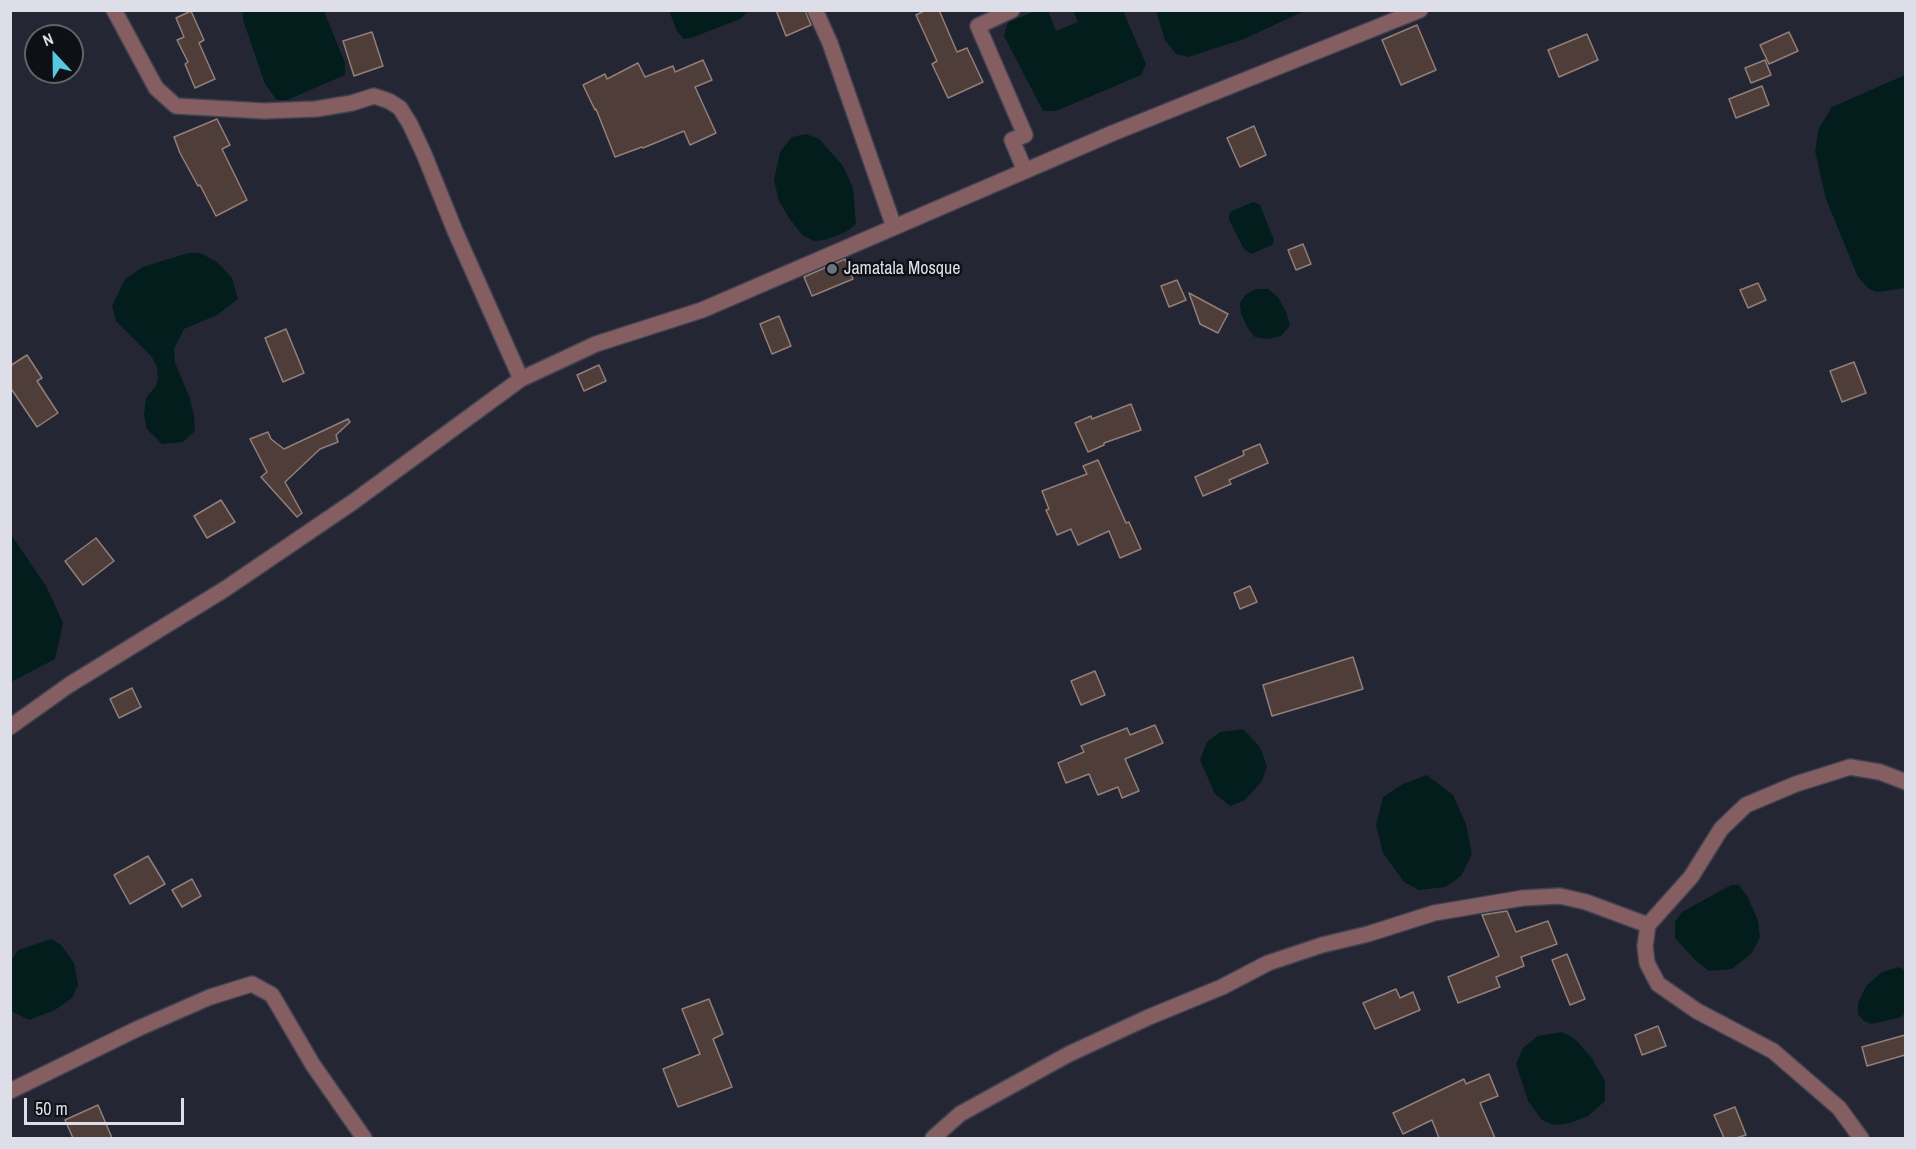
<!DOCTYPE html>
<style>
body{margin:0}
#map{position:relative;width:1916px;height:1149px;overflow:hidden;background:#252634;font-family:"Archivo Narrow",sans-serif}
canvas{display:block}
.frame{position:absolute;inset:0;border:12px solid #dddee7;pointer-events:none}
.north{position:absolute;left:24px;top:24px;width:60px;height:60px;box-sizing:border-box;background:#0f1016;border:2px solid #61626a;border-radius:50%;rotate:338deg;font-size:16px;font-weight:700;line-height:24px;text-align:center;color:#dddee7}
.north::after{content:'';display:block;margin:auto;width:21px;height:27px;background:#56c9e0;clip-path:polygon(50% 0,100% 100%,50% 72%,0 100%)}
.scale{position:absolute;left:24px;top:1098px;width:160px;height:27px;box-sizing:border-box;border:3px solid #dddee7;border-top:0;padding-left:8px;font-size:18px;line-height:21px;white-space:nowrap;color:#dddee7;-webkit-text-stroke:4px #0f1016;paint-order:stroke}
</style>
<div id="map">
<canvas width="1916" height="1149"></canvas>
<div class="frame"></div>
<div class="north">N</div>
<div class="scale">50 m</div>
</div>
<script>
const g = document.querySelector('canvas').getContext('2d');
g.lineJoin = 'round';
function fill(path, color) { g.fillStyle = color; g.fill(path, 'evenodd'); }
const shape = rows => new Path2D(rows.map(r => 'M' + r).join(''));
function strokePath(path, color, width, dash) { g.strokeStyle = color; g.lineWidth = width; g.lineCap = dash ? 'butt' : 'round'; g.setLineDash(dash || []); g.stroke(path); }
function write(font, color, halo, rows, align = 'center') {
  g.font = font + ' "Archivo Narrow",sans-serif'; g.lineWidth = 5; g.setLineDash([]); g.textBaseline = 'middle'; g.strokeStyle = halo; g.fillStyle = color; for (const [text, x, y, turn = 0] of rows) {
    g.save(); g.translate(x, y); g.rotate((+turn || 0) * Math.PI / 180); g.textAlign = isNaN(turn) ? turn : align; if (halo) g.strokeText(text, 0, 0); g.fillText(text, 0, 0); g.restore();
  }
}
const water = shape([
 [243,11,324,11,345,63,345,75,287,100,277,100,265,84,243,20],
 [669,11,748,11,740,19,691,38,684,39,677,31],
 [1036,11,1048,11,1056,31,1078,22,1073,11,1123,11,1146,64,1141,75,1056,111,1043,111,1004,36,1008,22],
 [1156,11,1156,10,1304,11,1244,39,1188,57,1176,54,1165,40],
 [1905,75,1905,288,1877,292,1869,289,1858,277,1826,199,1815,151,1819,128,1832,107],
 [806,134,819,139,843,166,853,188,856,224,849,230,839,235,824,240,815,241,803,236,789,218,779,201,774,180,780,152,792,137],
 [1253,202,1260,205,1274,240,1272,245,1251,254,1244,249,1229,220,1229,215,1232,211],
 [188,253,200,253,217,262,232,278,238,299,217,315,184,329,174,349,175,363,189,396,194,416,195,431,183,442,162,444,147,429,144,415,146,398,156,386,158,379,157,366,151,356,116,321,112,306,125,279,143,267],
 [1256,289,1268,289,1278,297,1287,314,1290,326,1281,336,1267,339,1255,337,1247,327,1241,313,1240,303,1245,295],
 [10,533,46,586,63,623,55,659,11,682],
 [1243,729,1260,747,1267,766,1262,781,1245,800,1230,806,1215,794,1200,760,1207,742,1220,732],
 [1427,775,1453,795,1466,824,1472,854,1461,876,1445,887,1419,890,1404,882,1383,853,1376,825,1383,797,1403,784],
 [1731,885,1739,885,1747,896,1758,920,1760,937,1752,953,1732,969,1709,971,1695,960,1675,938,1675,922,1682,912],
 [51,939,61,945,74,963,78,985,72,998,55,1010,29,1020,11,1011,11,961,18,950],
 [1899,967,1905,970,1905,1013,1901,1017,1872,1024,1864,1021,1858,1014,1858,1003,1866,986,1882,972],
 [1562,1032,1575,1039,1591,1057,1605,1081,1605,1101,1588,1116,1570,1123,1554,1125,1542,1120,1528,1101,1516,1064,1523,1048,1538,1036]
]);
const building = shape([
 [776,10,805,10,811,25,786,36,776,10],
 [926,10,939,10,957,52,967,48,983,82,948,98,932,64,937,61,916,15,926,10],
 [191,11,204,40,199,43,215,79,195,88,185,64,188,62,177,40,184,37,176,18,191,11],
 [1417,25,1436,70,1401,85,1382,40,1417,25],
 [372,32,383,66,354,76,343,41,372,32],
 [1789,32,1798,51,1769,64,1760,45,1789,32],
 [1587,34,1598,60,1559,77,1548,50,1587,34],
 [703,60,712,80,695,87,716,133,690,145,684,131,643,148,642,147,615,157,596,109,595,110,583,85,605,74,607,79,638,63,645,77,673,66,675,72,703,60],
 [1765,60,1771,75,1751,83,1745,68,1765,60],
 [1762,86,1769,105,1736,118,1729,99,1762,86],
 [217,119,230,145,222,149,247,200,216,216,200,185,198,186,180,153,174,137,217,119],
 [1254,126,1266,155,1240,167,1227,138,1254,126],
 [1303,244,1311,264,1296,270,1288,250,1303,244],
 [845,259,853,279,812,296,804,277,845,259],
 [1177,280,1186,300,1169,307,1161,286,1177,280],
 [1758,283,1766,300,1748,308,1740,290,1758,283],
 [1189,293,1228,314,1218,333,1200,324,1189,293],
 [779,316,791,346,772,354,760,324,779,316],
 [286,329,304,373,283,382,265,338,286,329],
 [27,355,42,378,37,381,58,413,37,427,10,387,10,366,27,355],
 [1854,362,1866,393,1842,402,1830,371,1854,362],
 [599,365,606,381,584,391,577,375,599,365],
 [1131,404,1141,430,1104,443,1104,445,1088,452,1075,423,1091,416,1092,419,1131,404],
 [348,419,350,422,336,435,338,442,320,449,285,482,302,513,297,517,261,477,267,472,250,439,268,432,271,439,284,449,348,419],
 [1260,444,1268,463,1229,480,1231,484,1203,496,1195,477,1244,455,1243,451,1260,444],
 [1098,460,1126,523,1129,522,1141,549,1120,558,1109,531,1078,545,1071,529,1057,535,1046,510,1049,509,1042,491,1087,474,1083,466,1098,460],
 [221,500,235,522,207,538,194,516,221,500],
 [96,538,114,561,83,585,65,561,96,538],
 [1250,586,1257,602,1240,609,1234,593,1250,586],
 [1353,657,1363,689,1272,716,1263,685,1353,657],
 [1095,671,1105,695,1081,705,1071,681,1095,671],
 [132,688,141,707,119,718,110,699,132,688],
 [1155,725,1163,743,1125,759,1139,791,1122,798,1118,787,1098,795,1089,774,1066,783,1058,763,1084,752,1081,746,1127,728,1130,735,1155,725],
 [148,856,165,884,130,904,114,875,148,856],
 [192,879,201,896,182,907,172,890,192,879],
 [1507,911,1516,932,1548,921,1557,944,1521,957,1524,966,1496,977,1500,987,1458,1003,1448,977,1499,956,1482,915,1507,911],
 [1567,954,1585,999,1570,1005,1552,960,1567,954],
 [1396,989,1400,998,1413,992,1420,1010,1375,1029,1363,1003,1396,989],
 [709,999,723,1034,713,1039,732,1087,678,1107,663,1069,700,1054,682,1009,709,999],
 [1658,1026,1666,1046,1642,1055,1635,1035,1658,1026],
 [1905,1035,1905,1055,1867,1066,1862,1047,1905,1035],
 [1489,1074,1498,1096,1480,1103,1495,1138,1439,1138,1432,1120,1403,1134,1393,1113,1464,1079,1466,1084,1489,1074],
 [98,1105,112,1138,73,1138,65,1120,98,1105],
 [1735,1107,1746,1135,1736,1138,1724,1138,1714,1115,1735,1107]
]);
const minor = shape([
 [114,10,156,88,176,106,264,111,316,109,352,103,374,96,389,101,400,108,410,124,424,154,455,231,521,379],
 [815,10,830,43,894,227],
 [1012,10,978,26,1025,135,1012,140,1025,171],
 [10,727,69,685,225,589,353,502,521,379,596,344,702,310,1113,133,1420,10],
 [10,1091,137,1029,210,997,252,984,272,995,313,1065,364,1138],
 [933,1138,960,1114,1069,1054,1149,1017,1222,987,1268,963,1322,945,1368,934,1434,913,1523,898,1560,896,1586,902,1648,925],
 [1861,1138,1839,1108,1773,1051,1697,1011,1658,984,1647,963,1645,946,1648,925,1691,877,1721,829,1746,805,1796,784,1850,767,1880,772,1906,782]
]);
const markers = [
 [832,269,6,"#6b7280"]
];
const poiNames = [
 ["Jamatala Mosque",844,269]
];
fill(water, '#031d1d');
fill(building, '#4f3d39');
strokePath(building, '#927f79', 1.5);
strokePath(minor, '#424351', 18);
strokePath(minor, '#855e61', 15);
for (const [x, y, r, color] of markers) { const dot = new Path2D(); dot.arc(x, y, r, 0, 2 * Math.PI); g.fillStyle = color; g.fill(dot); strokePath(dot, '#0f1016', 2); }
write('18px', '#dddee7', '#0f1016', poiNames, 'left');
</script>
